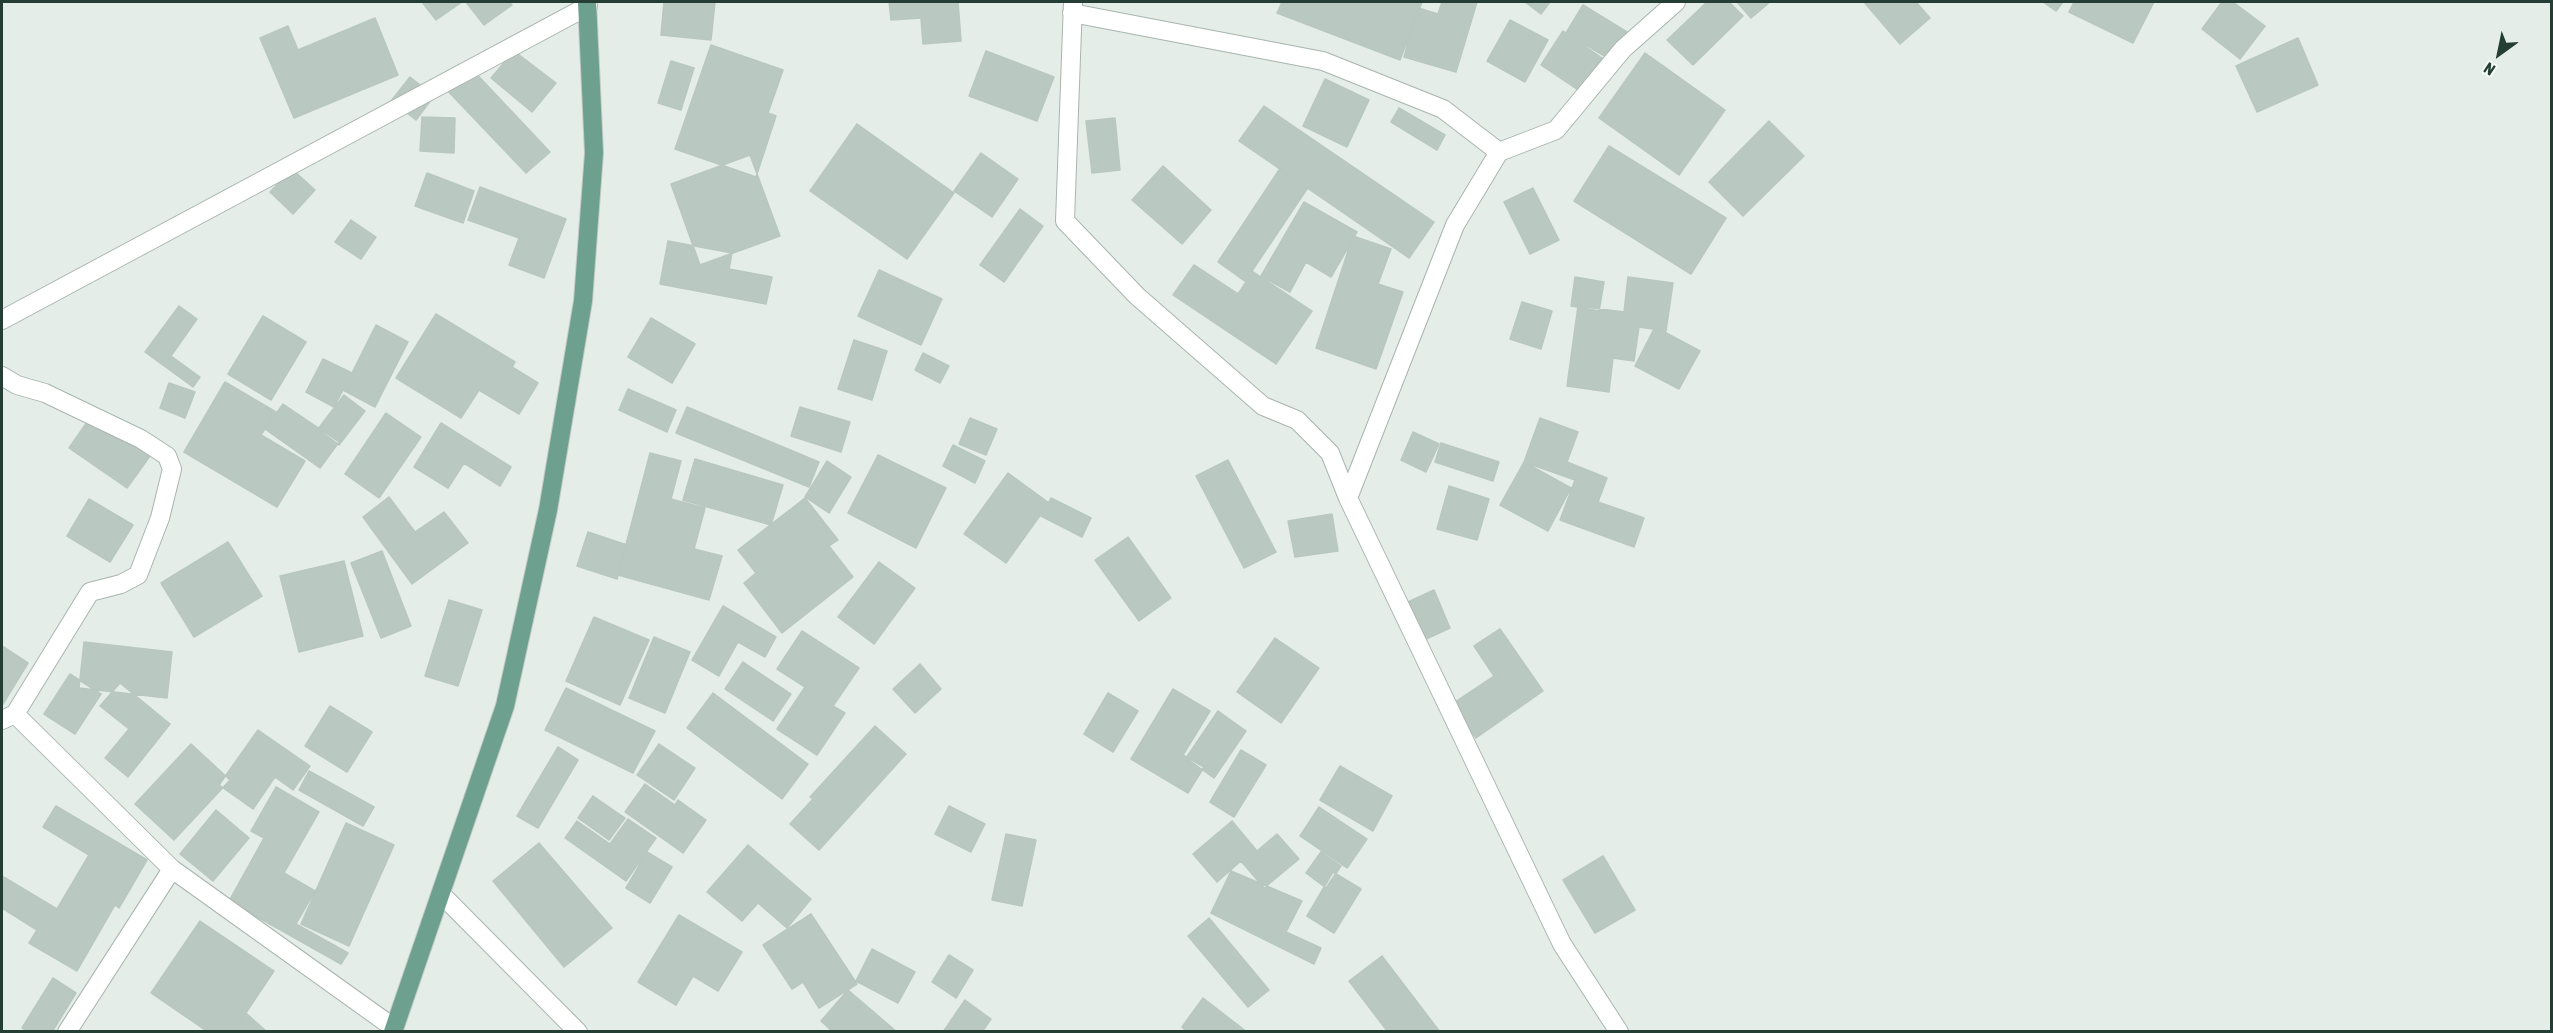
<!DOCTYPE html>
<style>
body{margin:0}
#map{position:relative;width:2553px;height:1033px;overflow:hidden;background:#e5ede9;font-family:"Asap Condensed",sans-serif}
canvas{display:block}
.frame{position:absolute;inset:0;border:3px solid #253e35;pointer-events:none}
.north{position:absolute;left:2469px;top:24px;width:60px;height:60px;-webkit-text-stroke:4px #f6faf7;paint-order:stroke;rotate:213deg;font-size:16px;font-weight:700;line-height:24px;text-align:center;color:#253e35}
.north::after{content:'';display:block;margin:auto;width:21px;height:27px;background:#253e35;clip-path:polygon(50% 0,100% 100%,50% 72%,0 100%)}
</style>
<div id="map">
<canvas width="2553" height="1033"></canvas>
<div class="frame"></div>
<div class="north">N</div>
</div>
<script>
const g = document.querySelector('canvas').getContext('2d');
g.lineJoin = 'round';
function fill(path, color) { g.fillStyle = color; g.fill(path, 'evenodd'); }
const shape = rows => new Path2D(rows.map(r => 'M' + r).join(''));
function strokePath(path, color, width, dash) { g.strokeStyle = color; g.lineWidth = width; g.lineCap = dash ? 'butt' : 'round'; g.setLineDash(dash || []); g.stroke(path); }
const building = shape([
 [422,2,462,2,436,20,422,2],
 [466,2,509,2,512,5,484,25,466,2],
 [664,2,715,2,711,40,661,35,664,2],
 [889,2,958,2,961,41,923,44,921,18,891,20,889,2],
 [1282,2,1422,2,1400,60,1277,13,1282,2],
 [1442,2,1477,2,1456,72,1404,57,1418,8,1438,14,1442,2],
 [1525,2,1550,2,1541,14,1525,2],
 [1707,2,1729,2,1743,16,1693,65,1667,40,1707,2],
 [1737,2,1770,2,1751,18,1737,2],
 [1864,2,1916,2,1930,18,1900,44,1864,2],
 [2043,2,2063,2,2056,11,2043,2],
 [2074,2,2154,2,2133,43,2069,12,2074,2],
 [2222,2,2233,2,2265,26,2240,59,2202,29,2222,2],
 [1583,5,1627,32,1611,60,1566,33,1583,5],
 [375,18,398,75,294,118,260,38,288,26,298,50,375,18],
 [1510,20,1548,40,1525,82,1487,61,1510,20],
 [1563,31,1612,65,1590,98,1541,65,1563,31],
 [2298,38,2318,85,2257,112,2236,66,2298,38],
 [711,45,783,70,768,113,776,116,756,177,675,149,711,45],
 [514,51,556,83,532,112,491,78,514,51],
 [986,51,1054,77,1037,121,969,96,986,51],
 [1645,53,1725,110,1679,175,1599,118,1645,53],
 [671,61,694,68,681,110,658,103,671,61],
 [468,65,550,152,526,173,444,87,468,65],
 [410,77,434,96,416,120,391,101,410,77],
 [1325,79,1369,100,1347,147,1303,126,1325,79],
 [1264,106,1434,222,1409,258,1239,141,1264,106],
 [1399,108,1445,135,1437,150,1391,122,1399,108],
 [422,117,455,118,454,153,420,151,422,117],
 [1115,118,1120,170,1092,173,1086,121,1115,118],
 [1769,121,1804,156,1743,216,1709,182,1769,121],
 [857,124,954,193,907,259,810,191,857,124],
 [1609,146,1726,218,1691,274,1574,201,1609,146],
 [981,153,1018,179,992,217,954,191,981,153],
 [750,155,780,236,700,265,671,184,750,155],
 [1163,166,1211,210,1182,244,1132,200,1163,166],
 [292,169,315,190,293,214,270,192,292,169],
 [1279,170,1307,189,1252,271,1312,311,1276,364,1173,295,1194,265,1238,294,1246,282,1218,262,1279,170],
 [427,173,474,191,463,223,415,206,427,173],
 [480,187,566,219,544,278,509,265,519,238,468,220,480,187],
 [1533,188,1559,240,1530,254,1504,202,1533,188],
 [1304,202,1357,232,1331,277,1306,262,1290,292,1261,276,1304,202],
 [1020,209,1043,226,1004,282,980,265,1020,209],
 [351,220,376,237,361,259,335,242,351,220],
 [1353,236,1391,249,1378,284,1403,292,1376,369,1316,348,1353,236],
 [668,241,732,253,729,269,772,277,766,304,660,284,668,241],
 [879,270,942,299,921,345,858,316,879,270],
 [1575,277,1604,282,1599,311,1571,306,1575,277],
 [1628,277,1673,283,1666,331,1639,327,1634,361,1613,358,1609,392,1567,386,1578,306,1624,312,1628,277],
 [1522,302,1552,311,1541,349,1510,339,1522,302],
 [179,306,197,319,171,356,200,377,193,387,145,352,179,306],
 [436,314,515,362,512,367,538,383,519,414,479,390,461,418,396,378,436,314],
 [263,316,306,342,271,400,228,374,263,316],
 [651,318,695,344,672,383,628,357,651,318],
 [376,325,408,342,375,407,343,390,334,407,306,392,323,359,352,373,376,325],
 [1655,327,1700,351,1679,389,1635,366,1655,327],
 [854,340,887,351,872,400,838,389,854,340],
 [923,353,949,366,940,383,915,370,923,353],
 [225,382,276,412,261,435,305,461,277,507,184,452,225,382],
 [169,383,195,392,185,418,160,408,169,383],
 [628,389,676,410,667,432,619,410,628,389],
 [344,395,365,411,339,445,318,429,344,395],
 [283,404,339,442,320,468,265,429,283,404],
 [687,407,819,462,809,487,676,433,687,407],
 [800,407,850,422,841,452,791,436,800,407],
 [386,413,421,437,379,498,345,474,386,413],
 [92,415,150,456,127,488,69,448,92,415],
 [970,418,997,429,986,455,959,444,970,418],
 [1540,418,1578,432,1567,462,1607,478,1598,502,1644,518,1634,547,1560,520,1575,480,1524,462,1540,418],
 [441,423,511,467,500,486,464,463,448,488,414,467,441,423],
 [1413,432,1439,444,1426,472,1401,460,1413,432],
 [1441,443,1499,462,1493,481,1435,462,1441,443],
 [953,445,985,461,975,483,943,466,953,445],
 [650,453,681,461,671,499,705,508,694,549,722,556,709,600,618,575,650,453],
 [878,455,946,488,916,548,848,513,878,455],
 [695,459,783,485,771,525,683,500,695,459],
 [1228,460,1276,552,1244,568,1196,476,1228,460],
 [827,461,851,477,829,513,805,497,827,461],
 [1524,462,1571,488,1548,531,1500,505,1524,462],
 [1008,473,1049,503,1006,563,964,534,1008,473],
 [1449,486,1489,499,1477,540,1437,529,1449,486],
 [389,497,415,532,444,512,468,543,412,584,363,517,389,497],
 [805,498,838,540,829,546,853,577,782,633,744,583,756,573,738,550,805,498],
 [1051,498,1091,518,1082,537,1041,516,1051,498],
 [89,499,133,525,110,562,67,536,89,499],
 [1332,514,1338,551,1295,557,1288,521,1332,514],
 [588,532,627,545,617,579,577,566,588,532],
 [1128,537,1171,598,1139,621,1095,560,1128,537],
 [228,542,262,596,194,637,161,583,228,542],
 [382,551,411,626,381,638,351,563,382,551],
 [344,561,363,636,299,652,280,576,344,561],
 [879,562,915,588,874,644,838,617,879,562],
 [1434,590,1450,628,1424,640,1408,602,1434,590],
 [449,600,482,610,458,686,425,676,449,600],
 [723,606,776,637,765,657,738,642,719,676,692,660,723,606],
 [594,617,649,640,620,705,566,681,594,617],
 [1500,629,1543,691,1476,738,1452,704,1494,676,1474,646,1500,629],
 [802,631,859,668,833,706,845,713,817,755,777,729,805,687,777,669,802,631],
 [654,637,690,652,665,713,629,698,654,637],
 [1275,638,1319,668,1281,723,1237,692,1275,638],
 [84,642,172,652,167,698,79,688,84,642],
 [2,646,28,663,3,704,2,704,2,646],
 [743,662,791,694,773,721,725,689,743,662],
 [920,664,941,689,915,713,893,689,920,664],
 [70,674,101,694,75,734,44,714,70,674],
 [120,683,170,724,128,777,105,758,129,729,100,706,120,683],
 [566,688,655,731,633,773,545,730,566,688],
 [1173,689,1210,711,1183,755,1204,767,1188,793,1131,759,1173,689],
 [713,693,808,764,782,799,687,728,713,693],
 [1108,693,1138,711,1113,752,1084,734,1108,693],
 [330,706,372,732,347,772,305,746,330,706],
 [1218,711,1246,731,1214,778,1186,758,1218,711],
 [875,726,906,754,819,850,790,824,813,799,810,797,875,726],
 [258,730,310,766,293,790,275,777,253,809,219,785,258,730],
 [191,744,230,780,174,840,135,804,191,744],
 [659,744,695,768,674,800,637,775,659,744],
 [558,747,578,760,538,828,517,816,558,747],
 [1241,750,1266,765,1234,817,1210,802,1241,750],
 [1340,766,1392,796,1373,831,1320,800,1340,766],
 [309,771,374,807,363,826,299,790,309,771],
 [645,784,675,805,678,800,706,820,683,853,625,812,645,784],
 [276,787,319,812,284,873,315,891,296,924,348,953,341,964,229,901,264,838,251,831,276,787],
 [593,796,625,818,609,840,578,818,593,796],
 [56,806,147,860,119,908,115,905,77,971,29,943,37,930,2,908,2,876,57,909,89,855,43,827,56,806],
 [949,806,985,824,971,852,935,834,949,806],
 [1319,807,1367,839,1347,868,1300,836,1319,807],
 [216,810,249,838,213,881,180,854,216,810],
 [628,819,656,838,626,881,565,838,577,821,610,844,628,819],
 [1232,821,1257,851,1277,834,1299,859,1264,888,1241,861,1217,882,1193,854,1232,821],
 [346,823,394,845,349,946,301,924,346,823],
 [1006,834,1036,840,1022,906,992,900,1006,834],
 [539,843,612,928,564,967,493,881,539,843],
 [748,845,811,899,787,928,758,903,742,921,707,892,748,845],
 [647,852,672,867,650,903,626,888,647,852],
 [1321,852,1341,866,1326,888,1306,873,1321,852],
 [1603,856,1635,910,1595,933,1563,880,1603,856],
 [1231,871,1302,901,1286,932,1321,948,1314,964,1211,913,1231,871],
 [1333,872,1361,889,1334,933,1307,916,1333,872],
 [811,914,857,984,819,1008,803,982,792,989,763,945,811,914],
 [679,915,742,952,718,991,693,976,676,1005,638,982,679,915],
 [1209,918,1269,990,1248,1007,1188,936,1209,918],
 [200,921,274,971,233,1032,208,1032,151,993,200,921],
 [872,949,915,972,898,1003,856,981,872,949],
 [949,955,973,970,956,998,932,982,949,955],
 [1382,956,1440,1032,1388,1032,1349,981,1382,956],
 [53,978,76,993,52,1032,28,1032,22,1028,53,978],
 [848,990,897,1032,833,1032,821,1021,848,990],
 [1203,998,1247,1032,1187,1032,1182,1027,1203,998],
 [965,1000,991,1019,982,1032,943,1032,965,1000],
 [247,1014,267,1032,233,1032,247,1014]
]);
const minor = shape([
 [1073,2,1065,221,1137,296,1263,406,1297,420,1330,453,1348,498,1562,944,1619,1032],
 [1072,13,1323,61,1443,109,1499,152],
 [2,320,588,6],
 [2,376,17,385,45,393,141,439,167,456,172,469,160,518,138,575,121,584,90,592,15,714,2,720],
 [1348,498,1455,225,1499,152,1556,130,1623,49,1676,2],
 [15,714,172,869,394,1028],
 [441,894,578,1032],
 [67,1032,172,869]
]);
const major = shape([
 [393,1032,505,706,548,510,583,301,594,153,587,2]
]);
fill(building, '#bac8c2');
strokePath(building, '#b8c7bf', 1.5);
strokePath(minor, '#a8b5af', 20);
strokePath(major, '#c2c9c6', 20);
strokePath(minor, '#fff', 18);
strokePath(major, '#6da08f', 18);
</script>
